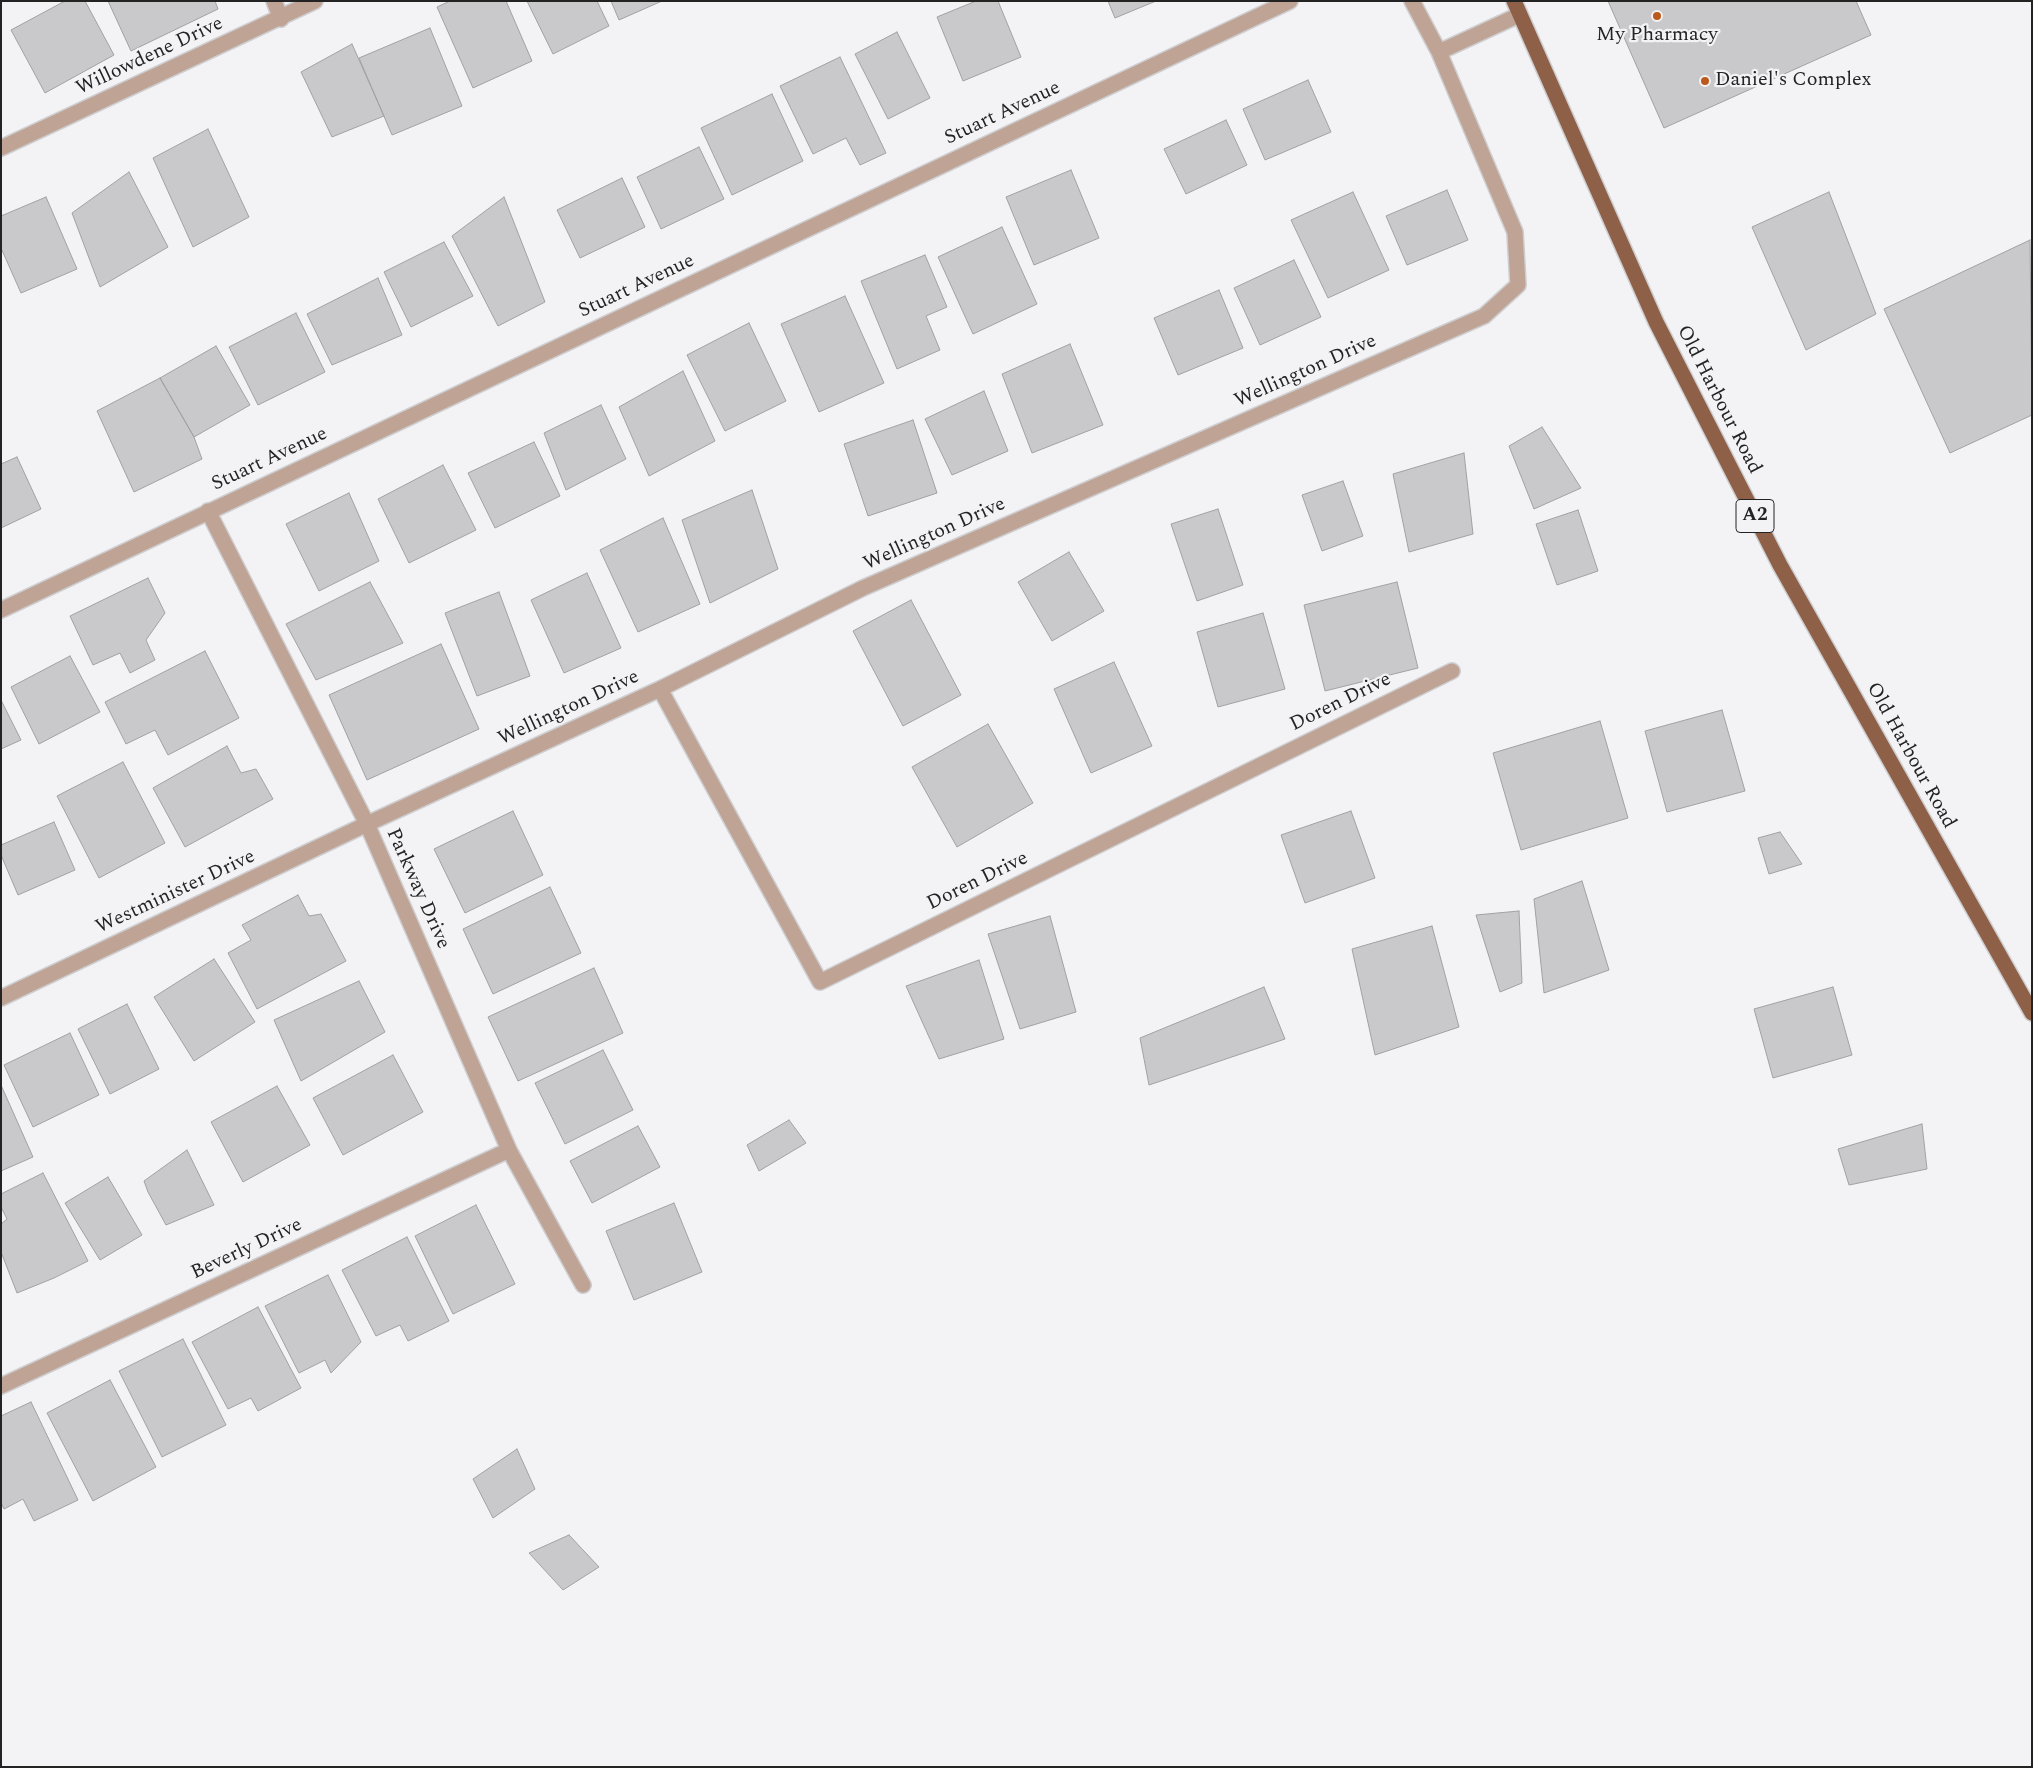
<!DOCTYPE html>
<style>
body{margin:0}
#map{position:relative;width:2033px;height:1768px;overflow:hidden;background:#f3f3f6;font-family:Spectral,serif}
canvas{display:block}
.frame{position:absolute;inset:0;border:2px solid #232324;pointer-events:none}
</style>
<div id="map">
<canvas width="2033" height="1768"></canvas>
<div class="frame"></div>
</div>
<script>
const g = document.querySelector('canvas').getContext('2d');
g.lineJoin = 'round';
function fill(path, color) { g.fillStyle = color; g.fill(path, 'evenodd'); }
const shape = rows => new Path2D(rows.map(r => 'M' + r).join(''));
function strokePath(path, color, width, dash) { g.strokeStyle = color; g.lineWidth = width; g.lineCap = dash ? 'butt' : 'round'; g.setLineDash(dash || []); g.stroke(path); }
function write(font, color, halo, rows, align = 'center') {
  g.font = font + ' Spectral,serif'; g.lineWidth = 4.5; g.setLineDash([]); g.textBaseline = 'middle'; g.strokeStyle = halo; g.fillStyle = color; for (const [text, x, y, turn = 0] of rows) {
    g.save(); g.translate(x, y); g.rotate((+turn || 0) * Math.PI / 180); g.textAlign = isNaN(turn) ? turn : align; if (halo) g.strokeText(text, 0, 0); g.fillText(text, 0, 0); g.restore();
  }
}
const building = shape([
 [65,1,85,1,114,55,45,93,11,30,65,1],
 [108,1,215,1,218,9,131,51,108,1],
 [450,1,506,1,532,61,473,88,437,7,450,1],
 [527,1,597,1,609,26,553,54,527,1],
 [611,1,662,1,619,20,611,1],
 [976,1,998,1,1021,57,963,81,937,17,976,1],
 [1108,1,1156,1,1115,18,1108,1],
 [1608,1,1856,1,1871,35,1664,128,1608,1],
 [430,28,462,106,392,135,359,58,430,28],
 [897,32,930,98,888,119,855,54,897,32],
 [352,44,384,116,332,137,301,72,352,44],
 [840,57,886,153,860,165,846,138,813,154,780,86,840,57],
 [1308,80,1331,132,1265,160,1243,109,1308,80],
 [772,94,803,161,732,195,701,128,772,94],
 [1226,120,1247,165,1186,194,1164,149,1226,120],
 [208,129,249,217,193,247,153,158,208,129],
 [699,147,724,199,661,229,637,177,699,147],
 [1071,170,1099,238,1034,265,1006,197,1071,170],
 [129,172,168,247,100,287,72,213,129,172],
 [622,178,645,227,580,258,557,210,622,178],
 [1447,190,1468,240,1407,265,1386,216,1447,190],
 [1353,192,1389,270,1328,298,1291,220,1353,192],
 [1829,192,1876,314,1806,350,1752,227,1829,192],
 [46,197,77,269,21,293,1,248,1,216,46,197],
 [504,197,545,302,498,326,452,236,504,197],
 [1002,227,1037,304,973,334,938,257,1002,227],
 [2030,240,2032,415,1950,453,1884,309,2030,240],
 [444,242,473,296,411,327,384,272,444,242],
 [925,255,947,307,926,316,940,350,897,369,861,281,925,255],
 [1294,260,1321,317,1260,345,1234,288,1294,260],
 [378,278,402,335,332,365,307,314,378,278],
 [1219,290,1243,348,1178,375,1154,318,1219,290],
 [845,296,884,383,819,412,781,324,845,296],
 [296,313,325,372,258,405,229,347,296,313],
 [749,323,786,401,725,431,687,355,749,323],
 [1070,344,1103,425,1032,453,1002,374,1070,344],
 [216,346,250,405,194,437,160,378,216,346],
 [683,371,715,441,649,476,619,407,683,371],
 [160,378,194,437,202,459,134,492,97,411,160,378],
 [984,391,1008,451,952,475,925,419,984,391],
 [601,405,626,459,566,490,544,433,601,405],
 [913,420,937,493,868,516,844,444,913,420],
 [1542,427,1581,488,1534,509,1509,446,1542,427],
 [534,442,560,496,495,528,468,473,534,442],
 [1464,453,1473,534,1409,552,1393,474,1464,453],
 [17,457,41,509,1,528,1,464,17,457],
 [443,465,476,530,409,563,378,499,443,465],
 [1343,481,1363,536,1322,551,1302,495,1343,481],
 [752,490,778,569,710,603,682,520,752,490],
 [349,493,379,561,319,591,286,524,349,493],
 [1218,509,1243,585,1197,601,1171,524,1218,509],
 [1578,510,1598,571,1557,585,1536,524,1578,510],
 [663,518,700,604,638,632,600,550,663,518],
 [1069,552,1104,611,1052,641,1018,582,1069,552],
 [587,573,621,648,564,673,531,600,587,573],
 [148,578,165,613,146,640,155,660,130,673,120,653,93,665,70,616,148,578],
 [370,582,403,643,316,680,286,624,370,582],
 [1397,582,1418,668,1325,691,1304,605,1397,582],
 [499,592,530,676,477,696,445,613,499,592],
 [911,600,961,695,903,726,853,631,911,600],
 [1263,613,1285,689,1218,707,1197,632,1263,613],
 [441,644,479,729,367,780,329,695,441,644],
 [205,651,239,718,168,755,155,730,126,744,105,702,205,651],
 [70,656,100,712,39,744,11,687,70,656],
 [1114,662,1152,746,1091,773,1054,689,1114,662],
 [1,700,21,740,1,749,1,700],
 [1722,710,1745,791,1667,812,1645,731,1722,710],
 [1600,721,1628,818,1521,850,1493,753,1600,721],
 [988,724,1033,803,957,847,912,767,988,724],
 [227,746,241,773,256,769,273,799,185,847,153,788,227,746],
 [123,762,165,843,99,878,57,796,123,762],
 [513,811,543,875,465,913,434,849,513,811],
 [1351,811,1375,878,1305,903,1281,835,1351,811],
 [54,822,75,870,18,895,1,855,1,845,54,822],
 [1780,832,1802,864,1769,874,1758,838,1780,832],
 [1582,881,1609,970,1544,993,1534,899,1582,881],
 [550,887,581,953,493,994,463,929,550,887],
 [298,895,309,916,321,914,346,961,257,1009,228,953,251,940,242,925,298,895],
 [1519,911,1522,983,1500,992,1476,915,1519,911],
 [1050,916,1076,1012,1020,1029,988,934,1050,916],
 [1432,926,1459,1027,1375,1055,1352,949,1432,926],
 [214,959,255,1022,194,1061,154,997,214,959],
 [979,960,1004,1039,939,1059,906,986,979,960],
 [594,968,623,1033,518,1081,488,1017,594,968],
 [359,981,385,1032,301,1081,274,1020,359,981],
 [1264,987,1285,1039,1149,1085,1140,1038,1264,987],
 [1833,987,1852,1055,1773,1078,1754,1009,1833,987],
 [127,1004,159,1069,110,1094,78,1029,127,1004],
 [70,1033,99,1095,33,1127,4,1065,70,1033],
 [603,1050,633,1110,565,1144,535,1083,603,1050],
 [393,1055,423,1112,343,1155,313,1098,393,1055],
 [1,1085,33,1157,1,1171,1,1085],
 [277,1086,310,1145,243,1182,211,1122,277,1086],
 [789,1120,806,1143,759,1171,747,1145,789,1120],
 [1922,1124,1927,1169,1849,1185,1838,1149,1922,1124],
 [638,1126,660,1167,592,1203,570,1161,638,1126],
 [187,1150,214,1205,166,1225,148,1192,144,1181,187,1150],
 [43,1173,88,1261,54,1278,17,1293,1,1252,1,1224,7,1219,1,1207,1,1194,43,1173],
 [108,1177,142,1235,100,1260,65,1203,108,1177],
 [674,1203,702,1272,634,1300,606,1231,674,1203],
 [476,1205,515,1284,453,1314,415,1236,476,1205],
 [407,1237,449,1321,408,1341,400,1325,376,1336,342,1270,407,1237],
 [328,1275,361,1342,331,1373,325,1360,299,1373,265,1306,328,1275],
 [258,1307,301,1388,258,1411,251,1398,228,1409,192,1342,258,1307],
 [183,1339,226,1425,162,1457,119,1371,183,1339],
 [110,1380,156,1467,93,1501,47,1413,110,1380],
 [31,1402,78,1500,34,1521,23,1499,4,1509,1,1503,1,1416,31,1402],
 [517,1449,535,1489,493,1518,473,1479,517,1449],
 [569,1535,599,1567,563,1590,529,1553,569,1535]
]);
const street = shape([
 [274,1,281,19],
 [1439,52,1519,15],
 [1,148,315,1],
 [208,511,367,824,509,1150,583,1285],
 [1,610,1290,1],
 [660,689,820,982,1452,671],
 [1,998,367,824,660,689,863,588,1484,316,1518,285,1515,232,1439,52,1412,1],
 [1,1386,509,1150]
]);
const primary = shape([
 [1514,1,1656,322,1780,565,2032,1013]
]);
const markers = [
 [1657,16,5,"#ba591b"],
 [1705,81,5,"#ba591b"]
];
const shields = [
 [1755,516,38]
];
const shieldNames = [
 ["A2",1755,516]
];
const poiNames = [
 ["My Pharmacy",1657,36],
 ["Daniel's Complex",1715,81,"left"]
];
const streetNames = [
 ["Willowdene Drive",150,57,-25],
 ["Stuart Avenue",1003,114,-25],
 ["Stuart Avenue",637,287,-25],
 ["Wellington Drive",1306,372,-24],
 ["Old Harbour Road",1718,400,63],
 ["Stuart Avenue",270,460,-25],
 ["Wellington Drive",935,535,-24],
 ["Doren Drive",1341,703,-26],
 ["Wellington Drive",569,709,-25],
 ["Old Harbour Road",1910,756,61],
 ["Doren Drive",978,882,-26],
 ["Parkway Drive",417,889,66],
 ["Westminister Drive",176,893,-25],
 ["Beverly Drive",247,1250,-25]
];
fill(building, '#c9c9cc');
strokePath(building, '#a1a1a4', 1);
strokePath(street, '#ceced0', 18);
strokePath(primary, '#ceced0', 18);
strokePath(street, '#bfa395', 15);
strokePath(primary, '#8f6048', 15);
for (const [x, y, r, color] of markers) { const dot = new Path2D(); dot.arc(x, y, r, 0, 2 * Math.PI); g.fillStyle = color; g.fill(dot); strokePath(dot, '#f3f3f6', 2); }
for (const [x, y, w] of shields) { const box = new Path2D(); box.roundRect(x - w / 2, y - 16.5, w, 33, 4); g.fillStyle = '#f3f3f6'; g.fill(box); strokePath(box, '#232324', 1); }
write('bold 19px', '#232324', null, shieldNames);
write('20px', '#232324', '#f3f3f6', poiNames);
write('20px', '#232324', '#f3f3f6', streetNames);
</script>
